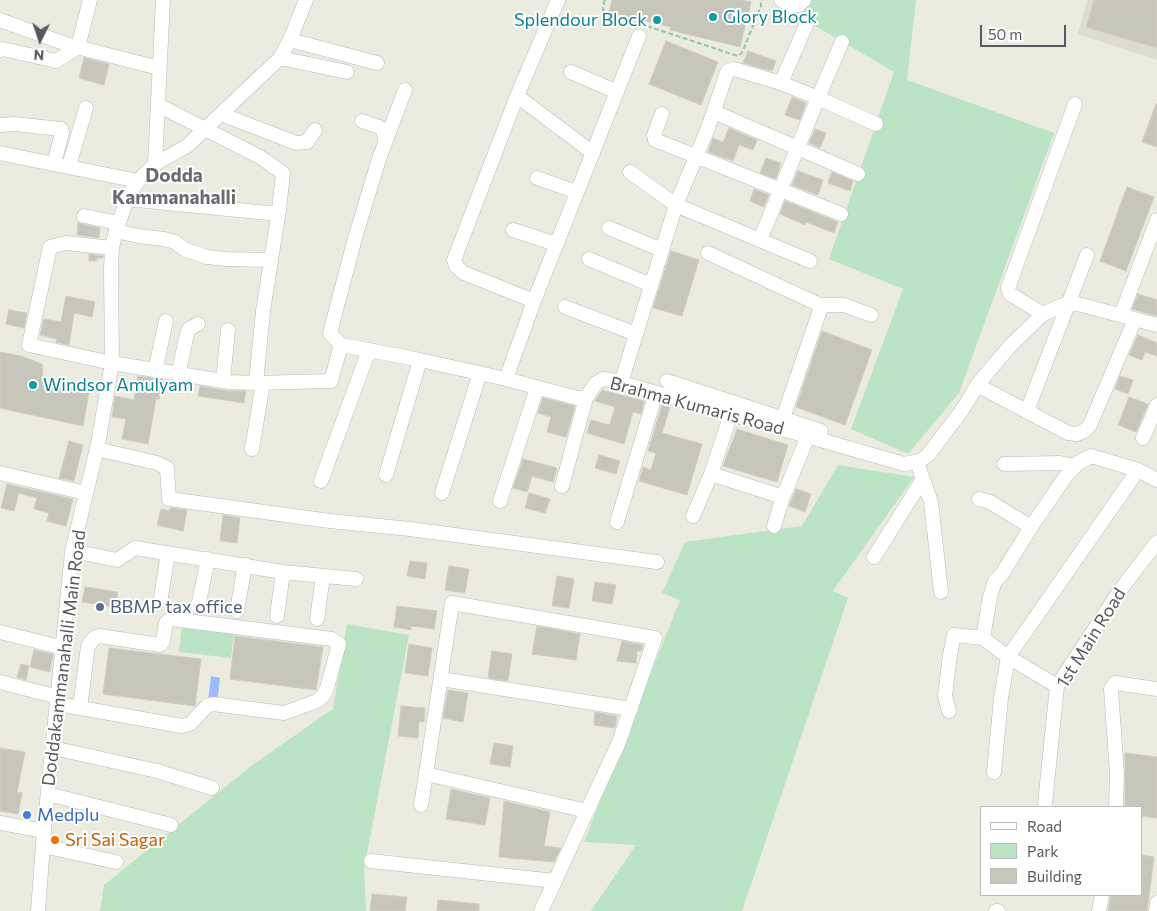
<!DOCTYPE html>
<style>
body{margin:0}
#map{position:relative;width:1157px;height:911px;overflow:hidden;background:#ebebdf;font-family:Commissioner,sans-serif}
canvas{display:block}
.legend{position:absolute;left:980px;top:806px;width:162px;height:90px;box-sizing:border-box;background:#fff;border:1px solid #bcbdbf;margin:0;padding:6px 9px;list-style:none;font-size:15px;color:#585960}
.legend li{display:flex;align-items:center;gap:10px;height:25px}
.legend b{width:25px;border:1px solid #bcbdbf}
.north{position:absolute;left:15px;top:15px;width:50px;height:50px;-webkit-text-stroke:4px #fff;paint-order:stroke;rotate:184deg;font-size:14px;font-weight:700;line-height:20px;text-align:center;color:#585960}
.north::after{content:'';display:block;margin:auto;width:18px;height:22px;background:#585960;clip-path:polygon(50% 0,100% 100%,50% 72%,0 100%)}
.scale{position:absolute;left:980px;top:25px;width:86px;height:22px;box-sizing:border-box;border:2px solid #585960;border-top:0;padding-left:6px;font-size:15px;line-height:18px;white-space:nowrap;color:#585960;-webkit-text-stroke:4px #fff;paint-order:stroke}
</style>
<div id="map">
<canvas width="1157" height="911"></canvas>
<ul class="legend">
<li><b style="height:6px;background:#fff"></b>Road</li>
<li><b style="height:14px;background:#bae4c4"></b>Park</li>
<li><b style="height:14px;background:#c6c6bb"></b>Building</li>
</ul>
<div class="north">N</div>
<div class="scale">50 m</div>
</div>
<script>
const g = document.querySelector('canvas').getContext('2d');
g.lineJoin = 'round';
function fill(path, color) { g.fillStyle = color; g.fill(path, 'evenodd'); }
const shape = rows => new Path2D(rows.map(r => 'M' + r).join(''));
function strokePath(path, color, width, dash) { g.strokeStyle = color; g.lineWidth = width; g.lineCap = dash ? 'butt' : 'round'; g.setLineDash(dash || []); g.stroke(path); }
function write(font, color, halo, rows, align = 'center') {
  g.font = font + ' Commissioner,sans-serif'; g.lineWidth = 4; g.setLineDash([]); g.textBaseline = 'middle'; g.strokeStyle = halo; g.fillStyle = color; for (const [text, x, y, turn = 0] of rows) {
    g.save(); g.translate(x, y); g.rotate((+turn || 0) * Math.PI / 180); g.textAlign = isNaN(turn) ? turn : align; if (halo) g.strokeText(text, 0, 0); g.fillText(text, 0, 0); g.restore();
  }
}
const industrial = shape([
 [1087,0,1157,0,1157,60,1078,34]
]);
const green = shape([
 [807,0,916,0,907,80,1054,133,959,393,908,454,851,429,903,289,829,259,894,72,800,17],
 [838,465,914,477,833,591,848,598,742,911,591,911,636,845,584,842,680,600,662,593,685,542,802,526],
 [347,624,409,635,364,869,366,911,100,911,104,885,255,763,333,709],
 [182,627,234,633,231,658,179,652]
]);
const water = shape([
 [211,676,220,678,217,703,208,702]
]);
const building = shape([
 [612,0,741,0,751,2,740,47,670,30,671,27,609,12,612,0],
 [1094,0,1157,0,1157,48,1086,27,1094,0],
 [666,41,718,62,701,105,649,84,666,41],
 [748,51,776,61,772,71,743,63,748,51],
 [84,58,109,64,104,85,79,78,84,58],
 [792,97,806,103,800,120,785,115,792,97],
 [1156,104,1157,104,1157,147,1142,142,1156,104],
 [729,128,757,140,753,150,739,145,733,161,708,152,713,138,723,142,729,128],
 [815,129,826,133,820,148,809,143,815,129],
 [766,158,781,163,776,179,760,173,766,158],
 [798,171,823,180,818,195,792,185,798,171],
 [832,172,853,181,850,191,828,183,832,172],
 [1127,187,1154,197,1126,271,1100,261,1127,187],
 [754,189,769,195,764,207,750,201,754,189],
 [785,201,838,222,834,233,806,222,805,225,780,214,785,201],
 [78,223,100,228,99,238,77,235,78,223],
 [671,251,699,260,682,316,653,308,671,251],
 [89,254,103,256,103,258,97,258,96,261,89,261,89,254],
 [1138,294,1157,300,1157,316,1132,309,1138,294],
 [66,296,95,302,92,317,74,313,69,345,56,342,57,339,40,335,44,319,61,322,66,296],
 [9,310,27,313,24,328,6,324,9,310],
 [822,331,872,350,845,425,796,407,822,331],
 [1138,335,1157,343,1157,356,1145,352,1142,360,1129,355,1138,335],
 [0,352,21,356,42,364,43,379,89,392,83,426,0,408,0,352],
 [138,376,163,380,159,399,156,399,148,444,122,439,126,419,112,417,115,396,134,400,138,376],
 [1120,376,1133,380,1128,394,1115,389,1120,376],
 [200,386,228,391,246,391,244,403,198,396,200,386],
 [602,390,644,401,641,414,633,412,624,444,587,433,591,420,609,425,610,424,615,407,595,401,602,390],
 [1129,397,1148,404,1136,432,1118,425,1129,397],
 [543,398,575,406,566,437,547,432,551,417,538,413,543,398],
 [662,405,670,407,662,433,702,444,687,495,639,481,643,467,651,470,656,453,648,451,662,405],
 [737,429,788,445,777,482,723,466,737,429],
 [69,441,83,445,74,481,59,478,69,441],
 [599,455,620,461,616,474,595,468,599,455],
 [523,459,557,468,553,482,532,476,527,492,513,488,523,459],
 [7,484,73,499,66,526,47,521,49,513,34,509,37,498,19,493,14,511,1,508,7,484],
 [796,489,811,494,805,512,789,506,796,489],
 [529,493,550,499,545,513,525,508,529,493],
 [170,508,187,510,183,531,157,525,161,509,169,511,170,508],
 [223,515,240,518,237,543,220,541,223,515],
 [410,561,427,563,425,579,407,576,410,561],
 [449,566,469,569,465,593,445,590,449,566],
 [557,576,574,579,569,608,552,606,557,576],
 [595,582,616,585,612,604,592,601,595,582],
 [85,587,118,592,115,607,82,602,85,587],
 [397,606,437,611,434,629,411,626,411,630,394,627,397,606],
 [537,626,580,634,576,660,532,654,537,626],
 [235,636,323,647,316,690,230,679,235,636],
 [622,641,643,645,641,651,637,651,636,663,617,661,622,641],
 [409,644,432,648,428,676,405,673,409,644],
 [109,648,201,659,195,706,103,694,109,648],
 [34,650,53,654,50,672,30,667,34,650],
 [492,651,512,654,508,681,488,678,492,651],
 [21,664,29,666,26,680,17,677,21,664],
 [448,690,468,693,463,722,443,718,448,690],
 [401,706,425,708,424,722,419,721,418,738,398,736,401,706],
 [595,712,617,716,615,728,594,725,595,712],
 [494,743,513,746,510,767,490,764,494,743],
 [0,748,25,752,17,792,22,793,18,814,0,811,0,748],
 [1125,753,1157,757,1157,818,1141,816,1141,807,1125,807,1125,753],
 [451,789,490,798,485,825,446,819,451,789],
 [504,801,550,812,544,846,561,848,554,862,499,857,504,801],
 [1141,855,1154,857,1147,911,1108,911,1111,895,1141,895,1141,855],
 [372,894,407,897,405,911,370,911,372,894],
 [438,900,479,904,479,911,437,911,438,900]
]);
const path = shape([
 [605,0,603,6,603,10,605,12,637,23],
 [647,26,738,56,742,53,761,6,761,3,760,0]
]);
const minor = shape([
 [558,0,517,96,593,153],
 [781,0,792,6,799,5,804,0],
 [0,20,69,45,159,68],
 [290,40,377,63],
 [842,42,818,98,876,124],
 [0,50,3,49,56,61,78,47,90,0],
 [280,58,347,72],
 [571,72,617,92],
 [781,83,807,23],
 [517,96,454,260,456,266,464,273,534,301],
 [158,105,260,157,283,173,279,210,263,311,256,383],
 [714,112,858,174],
 [221,114,296,143,307,142,315,130],
 [662,114,654,135,655,140,841,214],
 [362,121,379,127,383,130,385,140],
 [0,125,14,124,61,129,62,133,54,163],
 [0,153,138,181],
 [155,164,163,0],
 [69,166,86,108],
 [630,172,676,205,810,261],
 [537,178,577,192],
 [127,199,278,214],
 [84,216,119,223],
 [609,228,662,250],
 [513,230,556,244],
 [116,231,138,236,164,239,175,242,186,250,207,257,226,259,271,260],
 [112,248,66,243,50,247,29,345,112,363,229,382,256,383,331,381,341,345,411,358,506,379,577,398,586,398,596,383,603,379,612,380,904,464,920,461,928,455,963,409,977,385,1010,346,1043,314,1063,305,1078,304,1157,325],
 [708,253,820,305,820,310,783,418],
 [589,259,651,285],
 [820,305,844,305,871,315],
 [565,307,636,334],
 [1043,314,1010,294,1008,288,1075,104],
 [1121,315,1157,220],
 [341,345,330,333,355,238,379,159,405,90],
 [155,371,166,321],
 [178,375,187,334,189,329,198,324],
 [506,379,534,301,639,36],
 [223,381,228,330],
 [667,381,821,431],
 [621,383,676,205,708,128,726,75,728,71,734,69,781,83,818,98,760,240],
 [977,385,1068,433,1077,434,1084,431,1090,425,1135,319],
 [1027,411,1087,255],
 [1143,438,1157,405],
 [97,449,157,463,167,468,169,499,330,521,410,529,657,562],
 [252,449,263,383],
 [917,462,931,502,941,592],
 [1004,464,1060,463,1075,466],
 [0,473,86,493],
 [711,474,783,497,808,436],
 [386,475,420,360],
 [321,481,369,350],
 [562,486,586,398],
 [442,493,480,373],
 [979,499,990,502,1031,527,1066,476,1078,463,1091,456,1138,470,1157,480],
 [500,501,537,388],
 [693,516,711,474,731,414],
 [617,522,656,393],
 [774,526,783,497],
 [1031,527,1002,574,995,581,990,597,983,638,1008,657,1057,686],
 [73,551,117,560,135,548,283,572,356,579],
 [874,557,923,479],
 [161,597,168,553],
 [198,607,208,559],
 [237,611,245,565],
 [277,616,283,572],
 [317,619,323,576],
 [0,632,56,646,63,643],
 [441,679,631,709],
 [0,682,58,697],
 [58,704,182,726,190,724,207,706,213,704,284,713,317,701,323,696,327,688,339,644,332,639,171,619,166,623,163,641,160,645,99,636,94,638,88,646,80,708],
 [949,711,945,696,950,655,954,635,983,638],
 [53,748,157,771,212,788],
 [994,772,1001,698,1008,657,1138,470],
 [48,794,171,825],
 [1045,804,1057,686,1121,589,1157,542],
 [421,805,426,774],
 [1116,807,1117,774,1111,689,1115,683,1157,689],
 [0,823,44,831],
 [43,846,116,862],
 [371,861,555,881],
 [38,911,44,831,72,552,98,444,112,363,111,269,112,248,116,231,127,199,138,181,155,164,187,146,280,58,290,40,306,0],
 [541,911,555,881,587,811,619,742,655,638,452,603,426,774,587,811],
 [996,911,998,911],
 [1099,911,1102,895],
 [1156,911,1157,903]
]);
const markers = [
 [713,17,5,"#0f9aa8"],
 [657,20,5,"#0f9aa8"],
 [33,385,5,"#0f9aa8"],
 [100,607,5,"#5c6f8a"],
 [27,815,5,"#3f7fe0"],
 [55,840,5,"#e8710a"]
];
const cultureNames = [
 ["Glory Block",723,17],
 ["Splendour Block",647,20,"right"],
 ["Windsor Amulyam",43,385]
];
const streetNames = [
 ["Brahma Kumaris Road",697,406,15],
 ["1st Main Road",1091,638,-58],
 ["Doddakammanahalli Main Road",64,658,-83]
];
const serviceNames = [
 ["BBMP tax office",110,607]
];
const shopNames = [
 ["Medplu",37,815]
];
const foodNames = [
 ["Sri Sai Sagar",65,840]
];
const neighbourhoodNames = [
 ["Dodda",174,176],
 ["Kammanahalli",174,198]
];
fill(industrial, '#dcdcd3');
fill(green, '#bae4c4');
fill(water, '#9bbbff');
fill(building, '#c6c6bb');
strokePath(building, '#d0cebd', 1);
strokePath(minor, '#babac1', 15);
strokePath(path, '#93c4ad', 2, [5, 2.5]);
strokePath(minor, '#fff', 14);
for (const [x, y, r, color] of markers) { const dot = new Path2D(); dot.arc(x, y, r, 0, 2 * Math.PI); g.fillStyle = color; g.fill(dot); strokePath(dot, '#fff', 2); }
write('18px', '#0d838f', '#fff', cultureNames, 'left');
write('18px', '#585960', '#fff', streetNames);
write('18px', '#4e5e75', '#fff', serviceNames, 'left');
write('18px', '#366cbe', '#fff', shopNames, 'left');
write('18px', '#c56008', '#fff', foodNames, 'left');
write('bold 19px', '#696b72', '#fff', neighbourhoodNames);
</script>
